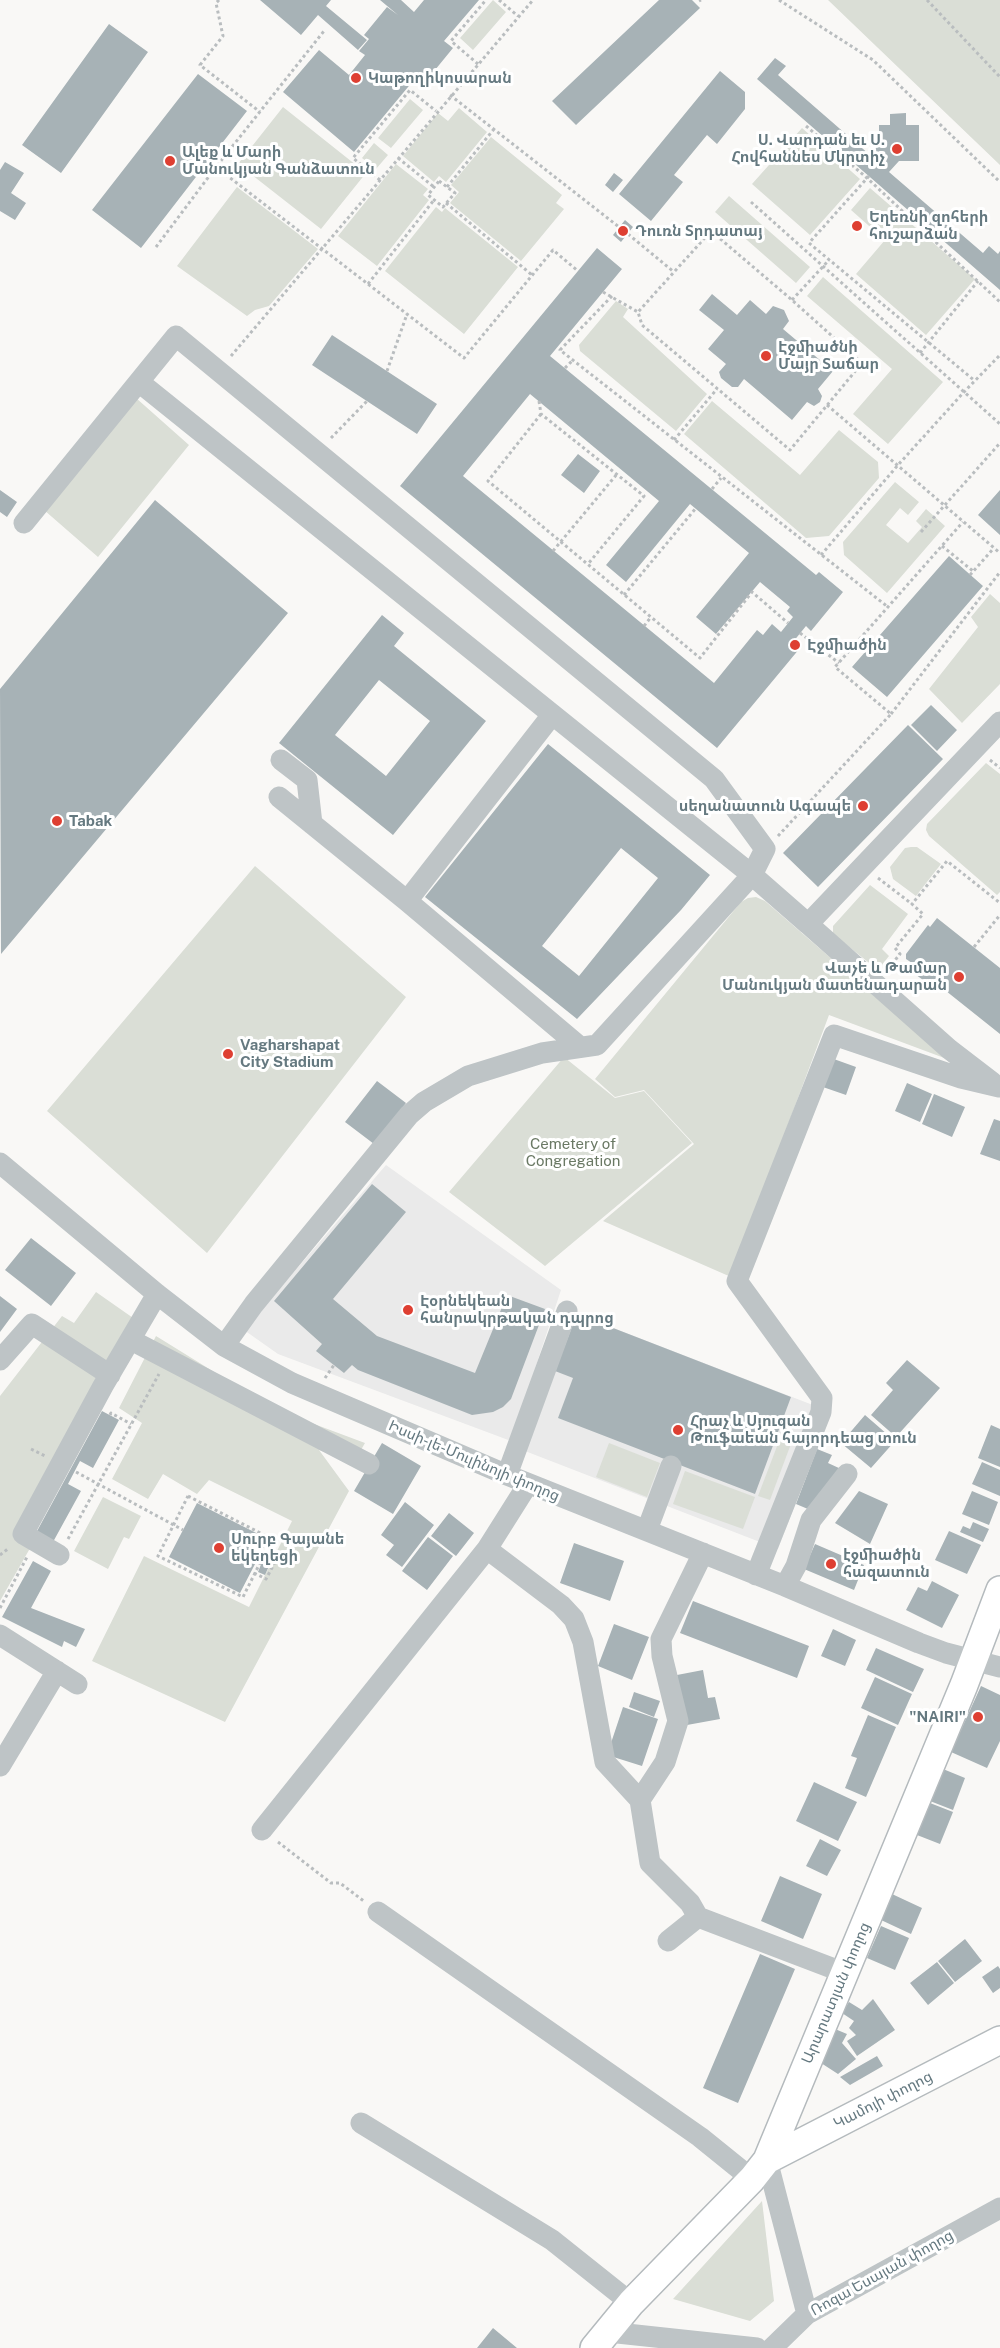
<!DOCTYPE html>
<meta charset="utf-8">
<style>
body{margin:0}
canvas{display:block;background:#f9f8f6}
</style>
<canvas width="1000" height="2348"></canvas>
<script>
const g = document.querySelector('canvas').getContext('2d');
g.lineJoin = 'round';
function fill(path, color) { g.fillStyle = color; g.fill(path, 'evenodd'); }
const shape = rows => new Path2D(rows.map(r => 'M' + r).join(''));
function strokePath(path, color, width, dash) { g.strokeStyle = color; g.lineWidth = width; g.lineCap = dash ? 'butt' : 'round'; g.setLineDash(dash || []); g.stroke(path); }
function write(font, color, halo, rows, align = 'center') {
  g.font = font + ' "Public Sans","Noto Sans Armenian",sans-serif'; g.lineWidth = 6; g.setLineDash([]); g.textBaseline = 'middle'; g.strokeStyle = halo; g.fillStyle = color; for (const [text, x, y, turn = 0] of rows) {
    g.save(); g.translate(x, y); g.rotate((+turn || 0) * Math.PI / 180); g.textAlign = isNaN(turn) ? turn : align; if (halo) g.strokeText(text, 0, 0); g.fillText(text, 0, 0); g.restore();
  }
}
const built = shape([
 [386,1165,561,1290,511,1441,278,1354,244,1330],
 [577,1314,831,1412,778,1549,525,1451]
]);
const green = shape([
 [493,0,506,12,473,50,460,38],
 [828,0,1000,0,1000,165],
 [410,99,423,110,391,148,378,138],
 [283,107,366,173,321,229,238,164],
 [459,108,487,132,446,182,439,176,434,182,403,156,438,113,448,121],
 [802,128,860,179,810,235,752,184],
 [491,137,562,195,556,203,564,209,521,261,450,203,459,192,451,185],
 [374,143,388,155,376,169,362,158],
 [396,164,428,189,423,195,429,200,377,266,338,236],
 [237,187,318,249,269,306,255,310,247,316,177,266],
 [870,188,975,279,926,335,856,274,885,240,851,210],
 [729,196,810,267,796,283,715,212],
 [436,207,442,212,445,208,518,267,464,334,385,271],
 [823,277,943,382,888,444,853,414,892,369,807,296],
 [616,301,628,309,623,317,707,394,676,431,580,351,579,345],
 [136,398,189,445,98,557,44,510],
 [712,401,800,475,839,430,878,462,879,478,829,536,806,538,684,434],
 [895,482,919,502,908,515,900,508,886,525,908,543,922,527,916,521,926,509,945,526,887,593,844,555,843,542],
 [990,594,1000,603,1000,684,962,723,929,689,978,627,971,617],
 [986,763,1000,774,1000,892,997,895,929,836,926,830,927,824],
 [911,847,917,847,941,864,916,896,893,879,890,867,905,848],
 [255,866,406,997,207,1253,47,1111],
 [870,885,908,914,882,949,889,956,878,970,833,934,833,926],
 [756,897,765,901,947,1059,829,1015,731,1277,603,1221,694,1144,644,1090,615,1097,595,1079,741,902,748,898],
 [564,1057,615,1098,644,1091,692,1143,545,1266,449,1192],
 [96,1292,136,1320,20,1534,33,1543,0,1601,0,1396,62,1316,74,1323],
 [156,1336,274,1409,365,1443,354,1462,319,1450,349,1491,225,1722,92,1661,144,1556,249,1607,292,1521,209,1480,197,1494,163,1474,148,1499,112,1479,142,1423,119,1408],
 [784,1428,795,1433,770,1500,758,1496],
 [609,1443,660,1463,647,1497,596,1477],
 [685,1471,755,1497,743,1529,673,1504],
 [103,1497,141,1516,129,1539,124,1537,108,1569,74,1551],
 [762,2201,774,2301,750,2321,673,2299]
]);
const building = shape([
 [260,0,331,0,326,6,367,40,358,50,318,15,301,35],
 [380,0,401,0,414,12,424,0,479,0,444,41,453,48,426,81,418,75,354,152,283,92,319,50,349,75,365,55,359,51,369,39,364,35,387,7,398,15],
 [659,0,692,0,700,8,576,125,552,101],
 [109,24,148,52,61,173,22,145],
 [775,58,786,66,778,75,870,155,879,144,879,125,890,125,890,114,906,113,906,125,919,125,919,161,899,161,889,172,983,253,989,246,998,254,1000,251,1000,290,757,79],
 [720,71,745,92,745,109,717,144,707,135,674,175,683,182,651,221,619,194],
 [198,74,247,111,141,248,92,210],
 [5,162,24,173,11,193,26,203,15,220,0,211,0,170],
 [614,173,623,180,613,192,605,185],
 [625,220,633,227,621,242,613,235],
 [597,248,622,269,550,356,816,575,819,572,843,592,811,631,806,626,793,642,800,648,717,748,400,486],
 [530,394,659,501,606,565,626,582,690,504,749,553,696,617,716,634,760,582,790,607,787,611,793,617,781,632,772,624,763,635,757,630,714,683,463,476],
 [712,294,737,315,750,300,766,314,773,306,784,310,789,321,783,329,833,371,818,389,822,396,820,402,814,406,807,402,792,420,744,379,738,387,732,387,721,378,719,372,726,364,708,349,724,330,699,310],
 [332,335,437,404,417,434,312,365],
 [578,454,600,471,584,493,561,475],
 [0,490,17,502,7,517,0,512],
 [1000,490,1000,535,978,515],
 [155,500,288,613,1,954,0,689],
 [949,556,983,586,887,697,852,667],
 [382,615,404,633,394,646,486,721,393,835,279,743],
 [379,680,430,721,386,776,335,735],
 [931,705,957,730,937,751,911,725],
 [908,725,943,759,818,887,783,853],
 [548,744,710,875,681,910,577,1019,425,897],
 [621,848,658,878,579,976,542,946],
 [937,918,1000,968,1000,1034,936,983,934,985,930,985,912,972,912,963,906,959,906,954,928,925,930,927],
 [831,1058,856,1067,846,1095,820,1086],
 [377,1081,406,1103,374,1144,345,1122],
 [907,1083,932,1094,920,1122,895,1111],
 [934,1094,965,1107,952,1137,922,1124],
 [994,1119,1000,1121,1000,1161,980,1154],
 [372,1184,406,1212,333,1299,377,1336,475,1373,507,1295,545,1309,511,1399,503,1407,493,1412,472,1415,358,1370,352,1365,344,1373,316,1351,322,1344,274,1301],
 [31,1238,76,1273,51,1306,5,1270],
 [0,1296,17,1309,0,1332],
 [577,1314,791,1397,755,1494,558,1418,573,1378,555,1371],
 [907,1360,940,1388,896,1437,871,1415,893,1390,886,1383],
 [102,1411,119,1420,93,1468,80,1461,68,1484,81,1491,53,1542,36,1533],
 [865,1415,895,1441,871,1468,841,1443],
 [991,1425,1000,1429,1000,1467,978,1458],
 [382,1443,421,1466,393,1514,354,1491],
 [817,1449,832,1455,828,1463,841,1469,815,1512,796,1504],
 [982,1462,1000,1470,1000,1496,972,1484],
 [859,1491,888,1504,870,1544,835,1523],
 [972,1491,998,1502,989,1525,962,1514],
 [405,1502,434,1525,402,1567,386,1555,394,1545,381,1535],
 [197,1503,268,1539,240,1593,169,1557],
 [449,1513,474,1533,456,1556,431,1536],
 [973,1522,989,1529,983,1542,960,1532,963,1526,970,1529],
 [949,1531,981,1545,967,1574,935,1560],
 [428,1537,453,1556,427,1590,402,1571],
 [574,1543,624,1561,610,1601,560,1583],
 [815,1544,864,1565,854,1590,804,1569],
 [33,1561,51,1571,31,1608,85,1629,76,1647,64,1641,62,1647,2,1617],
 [262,1562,269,1566,265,1575,258,1572],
 [932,1581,959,1595,942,1628,906,1610,918,1587,927,1591],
 [693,1601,809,1646,797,1678,680,1633],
 [614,1624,649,1637,632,1680,598,1666],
 [833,1629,856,1640,845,1666,821,1656],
 [876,1648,924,1669,913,1692,866,1670],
 [703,1670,708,1698,715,1697,720,1719,687,1725,677,1675],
 [875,1677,912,1694,898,1725,861,1708],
 [981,1686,1000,1695,1000,1741,987,1768,951,1752],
 [634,1692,660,1701,654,1717,629,1707],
 [623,1707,658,1719,642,1766,607,1755],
 [868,1715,896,1727,866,1797,845,1788,857,1758,851,1756],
 [943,1769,965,1778,953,1810,930,1801],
 [814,1782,857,1802,838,1841,796,1821],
 [930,1803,953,1812,940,1844,917,1835],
 [820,1839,841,1850,827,1876,806,1866],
 [780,1876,822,1894,803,1939,761,1921],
 [892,1894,922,1908,911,1934,881,1920],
 [881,1926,909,1938,895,1970,867,1958],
 [965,1939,982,1961,955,1982,938,1961],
 [760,1954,795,1969,738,2103,703,2088],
 [937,1962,954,1983,928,2005,910,1983],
 [998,1966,1000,1969,1000,1988,993,1993,982,1977],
 [873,1999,895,2030,857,2056,847,2041,856,2035,849,2028,854,2021,842,2013,849,2002,862,2010],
 [835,2029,847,2034,842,2043,856,2059,838,2074,821,2063],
 [877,2056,883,2066,850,2085,840,2077],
 [493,2328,517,2348,477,2348]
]);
const path = shape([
 [219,0,216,3,223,36,200,65,260,112],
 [499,0,518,16],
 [779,0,873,60,1000,182],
 [927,0,1000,77],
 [699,1,701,0],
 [478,64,451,41,486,0],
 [450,95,619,227],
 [806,126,867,178,1000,302],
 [398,158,434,187],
 [216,167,464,358,553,250,578,271],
 [869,176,809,243,975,381],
 [380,180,353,158,410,90,436,111],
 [439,181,455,193,443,207,428,195,439,181],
 [447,187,494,129],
 [751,202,1000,424],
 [446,203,532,275],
 [711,231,792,300,862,363,790,450,642,325,638,312,711,231],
 [628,234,674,272],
 [156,247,216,167,324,31],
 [368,284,434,200],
 [603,292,638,312],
 [612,296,560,350,888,607],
 [792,300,829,260],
 [920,353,978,281],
 [231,356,533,0],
 [565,368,573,360],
 [387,371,407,314],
 [539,401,541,414,644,496,588,564],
 [827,405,1000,553],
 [541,414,488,481,700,658,752,592,788,623],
 [331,438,367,401],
 [674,440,717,389],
 [712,489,721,478],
 [921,532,1000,443],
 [942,546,973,571],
 [553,551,617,474],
 [821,555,898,465,964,392,1000,355],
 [970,575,994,548],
 [624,595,696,508],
 [644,626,651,617],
 [800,633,839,663],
 [891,714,1000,572],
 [990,760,1000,768],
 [778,836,891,714,835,667,963,522],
 [878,878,912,904],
 [974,947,1000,915],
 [888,969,900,954,895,948,923,914,912,904,947,861,1000,903],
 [325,1378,334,1365],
 [110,1415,111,1413,131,1424],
 [31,1449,45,1456],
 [76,1472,183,1530],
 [188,1496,272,1539,243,1597,158,1556,188,1496],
 [68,1539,159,1374],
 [0,1555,9,1548],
 [254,1573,266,1579,274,1564,263,1558],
 [0,1608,27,1557],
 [278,1842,331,1883,340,1883,365,1902]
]);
const minor = shape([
 [139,382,752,875,808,924],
 [24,523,176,336,714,779,765,849,752,875,597,1045,542,1053,468,1076,424,1102,409,1115,254,1304,224,1346],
 [281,760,307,780,312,824],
 [279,797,407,901,579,1046],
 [407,901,552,715],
 [992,1082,949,1049,808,924,1000,722],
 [0,1163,157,1294,224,1346,292,1383,507,1475,785,1586,919,1643,946,1653,1000,1667],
 [131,1340,369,1464],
 [0,1360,32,1324,110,1375],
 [507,1475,567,1311],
 [528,1484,487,1549,561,1605,574,1619,583,1642,605,1762,640,1800],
 [647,1530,671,1466],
 [59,1555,23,1534,103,1386,157,1294],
 [756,1575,821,1412,822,1398,737,1281,834,1035,961,1078,999,1087],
 [785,1586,796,1566,811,1520,847,1474],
 [0,1635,77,1684],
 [0,1766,57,1671],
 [262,1830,487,1549],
 [378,1912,700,2137,752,2179],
 [698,1917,690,1903,650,1863,640,1800,665,1762,678,1721,662,1656,661,1639,703,1553],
 [668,1941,698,1917,845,1973],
 [361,2123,552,2240,631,2303],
 [767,2160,807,2314],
 [608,2332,757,2348],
 [772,2348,807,2314,1000,2208]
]);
const major = shape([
 [767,2160,1000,2040],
 [594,2348,631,2303,752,2179,767,2160,964,1685,1000,1590]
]);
const markers = [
 [356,78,6,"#de3f32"],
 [897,149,6,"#de3f32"],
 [170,161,6,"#de3f32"],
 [857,226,6,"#de3f32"],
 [623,231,6,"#de3f32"],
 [766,356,6,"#de3f32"],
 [795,645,6,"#de3f32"],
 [863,806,6,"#de3f32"],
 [57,821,6,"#de3f32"],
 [959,977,6,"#de3f32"],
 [228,1054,6,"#de3f32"],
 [408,1310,6,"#de3f32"],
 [678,1430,6,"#de3f32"],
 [219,1548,6,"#de3f32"],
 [831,1564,6,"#de3f32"],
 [978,1717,6,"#de3f32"]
];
const poiNames = [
 ["Կաթողիկոսարան",368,78],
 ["Ս. Վարդան եւ Ս.",885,140,"right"],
 ["Հովհաննես Մկրտիչ",885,157,"right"],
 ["Ալեք և Մարի",182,152],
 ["Մանուկյան Գանձատուն",182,169],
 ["Եղեռնի զոհերի",869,217],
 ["հուշարձան",869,234],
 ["Դուռն Տրդատայ",635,231],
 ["Էջմիածնի",778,347],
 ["Մայր Տաճար",778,364],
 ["Էջմիածին",807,645],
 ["սեղանատուն Ագապե",851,806,"right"],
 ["Tabak",69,821],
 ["Վաչե և Թամար",947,968,"right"],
 ["Մանուկյան մատենադարան",947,985,"right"],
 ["Vagharshapat",240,1045],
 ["City Stadium",240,1062],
 ["Էօրնեկեան",420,1301],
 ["հանրակրթական դպրոց",420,1318],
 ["Հրաչ և Սյուզան",690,1421],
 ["Թուֆաեան հայորդեաց տուն",690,1438],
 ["Սուրբ Գայանե",231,1539],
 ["եկեղեցի",231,1556],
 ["էջմիածին",843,1555],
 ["հազատուն",843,1572],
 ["\"NAIRI\"",966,1717,"right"]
];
const parkNames = [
 ["Cemetery of",573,1144],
 ["Congregation",573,1161]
];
const streetNames = [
 ["Իսսի-լե-Մուլինոյի փողոց",474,1461,23],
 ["Արարատյան փողոց",836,1993,-67],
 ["Կամոյի փողոց",883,2100,-27],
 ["Ռոզա Եսայան փողոց",882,2273,-29]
];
fill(built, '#eaeaea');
fill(green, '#daded6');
fill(building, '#a7b2b6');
strokePath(major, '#b4babd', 30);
strokePath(path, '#b9bdbf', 3, [3, 3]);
strokePath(minor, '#bec4c6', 21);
strokePath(major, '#fff', 27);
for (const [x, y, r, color] of markers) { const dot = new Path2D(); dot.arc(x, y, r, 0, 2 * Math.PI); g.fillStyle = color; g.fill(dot); strokePath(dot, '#fff', 2); }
write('bold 15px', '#657980', '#fff', poiNames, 'left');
write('15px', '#6a7964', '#fff', parkNames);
write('15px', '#657980', '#fff', streetNames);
</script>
